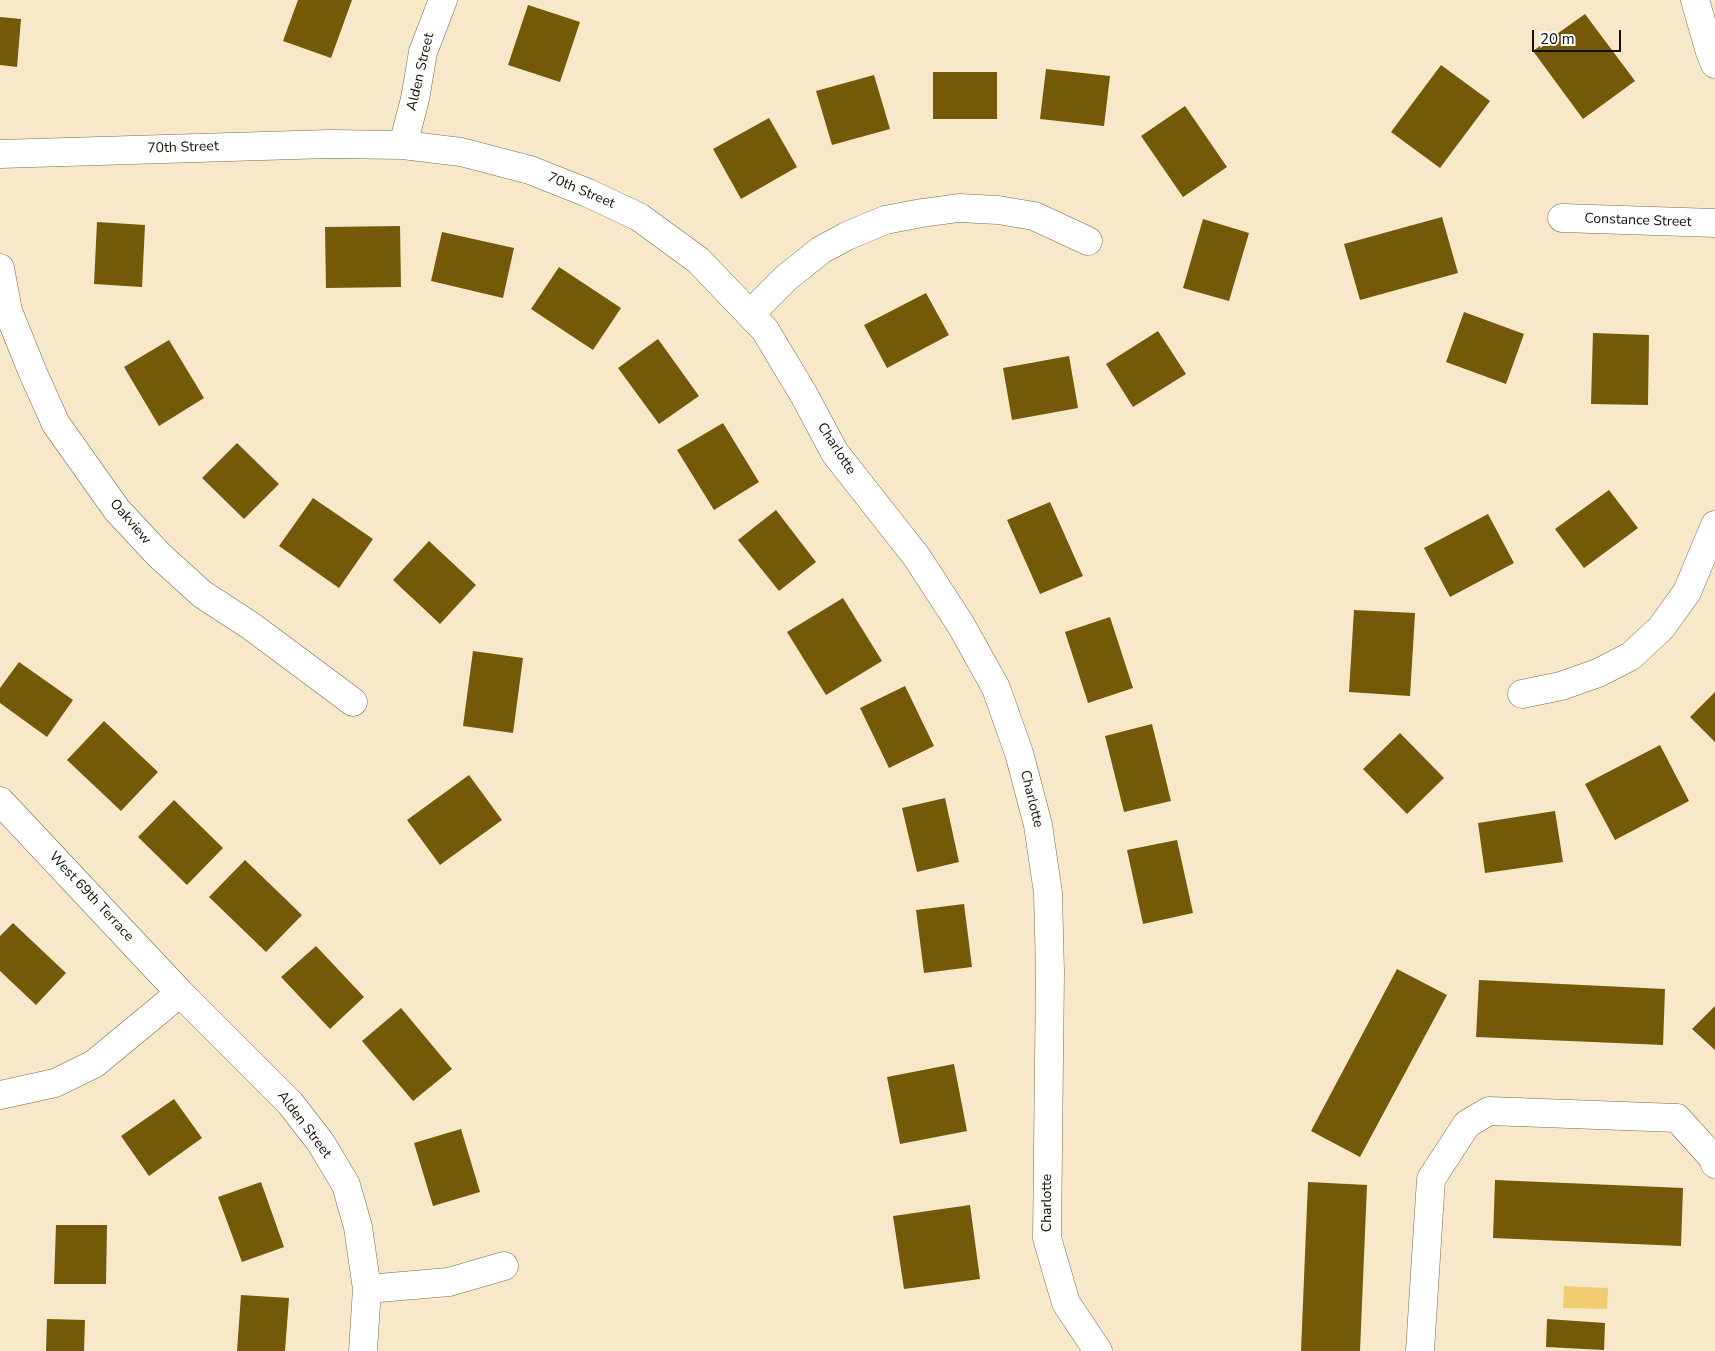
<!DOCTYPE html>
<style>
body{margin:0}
#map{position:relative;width:1715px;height:1351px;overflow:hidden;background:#f6e8c8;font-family:"Nunito Sans",sans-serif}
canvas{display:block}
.scale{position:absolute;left:1532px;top:30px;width:89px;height:22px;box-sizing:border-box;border:2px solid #140f05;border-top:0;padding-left:6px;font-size:15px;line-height:18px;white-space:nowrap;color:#140f05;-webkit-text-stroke:4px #fff;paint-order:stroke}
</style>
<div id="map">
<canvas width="1715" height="1351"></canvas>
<div class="scale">20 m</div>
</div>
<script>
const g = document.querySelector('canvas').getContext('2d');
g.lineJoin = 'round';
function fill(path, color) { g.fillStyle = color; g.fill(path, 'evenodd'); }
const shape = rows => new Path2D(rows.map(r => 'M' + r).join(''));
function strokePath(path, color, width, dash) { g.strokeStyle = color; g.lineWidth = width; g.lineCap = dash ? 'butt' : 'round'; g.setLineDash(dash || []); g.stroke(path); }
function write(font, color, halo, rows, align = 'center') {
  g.font = font + ' "Nunito Sans",sans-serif'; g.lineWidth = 5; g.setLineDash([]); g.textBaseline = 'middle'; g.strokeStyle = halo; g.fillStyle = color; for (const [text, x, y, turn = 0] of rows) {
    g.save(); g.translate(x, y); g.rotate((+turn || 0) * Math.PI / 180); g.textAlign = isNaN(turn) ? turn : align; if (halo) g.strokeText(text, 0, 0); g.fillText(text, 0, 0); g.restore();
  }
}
const water = shape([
 [1564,1286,1608,1288,1607,1309,1563,1308]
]);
const building = shape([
 [298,0,352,0,331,58,283,41],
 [528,5,580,22,560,82,508,65],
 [1585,14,1635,81,1583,119,1533,51],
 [0,17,21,19,17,67,0,65],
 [1441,65,1490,101,1440,168,1391,132],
 [1046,69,1110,76,1104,126,1040,119],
 [933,72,997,72,997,119,933,119],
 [874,75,890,129,832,145,816,91],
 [1185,106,1227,167,1183,197,1141,136],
 [769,118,797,167,741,199,713,149],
 [1442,217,1458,273,1360,300,1344,244],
 [1203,219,1249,233,1229,301,1183,288],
 [97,222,145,225,142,287,94,284],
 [400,226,401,287,326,288,325,227],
 [442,232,514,248,503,298,431,281],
 [559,267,621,308,593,350,531,309],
 [926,293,949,335,887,368,864,325],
 [1464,312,1524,334,1506,384,1446,362],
 [1158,331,1186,374,1133,407,1106,364],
 [1593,333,1649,335,1648,405,1591,404],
 [658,339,699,396,659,424,618,368],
 [169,340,204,398,159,426,124,367],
 [1069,356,1078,408,1012,420,1003,368],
 [723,423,759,482,714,510,677,450],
 [237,443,279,484,244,519,202,478],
 [1609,490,1638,528,1584,568,1555,529],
 [313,498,373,539,339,588,279,546],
 [1050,502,1083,576,1040,594,1007,520],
 [776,510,816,562,779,591,738,540],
 [1488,514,1514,563,1450,597,1424,548],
 [429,541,476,585,440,624,393,580],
 [843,598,882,661,826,695,787,632],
 [1354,610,1415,613,1410,696,1349,692],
 [1110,617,1133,688,1088,703,1065,632],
 [473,651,523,658,513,733,463,726],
 [19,662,73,700,47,737,0,703,0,688],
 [905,686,934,746,889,768,860,708],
 [1715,692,1715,742,1690,717],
 [104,721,158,772,121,811,67,760],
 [1152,724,1171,801,1124,812,1105,736],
 [1400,733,1444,778,1407,814,1363,769],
 [1660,745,1689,801,1615,840,1585,784],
 [469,775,502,820,440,865,407,820],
 [945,798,959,862,917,872,902,808],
 [174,800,223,848,187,885,138,837],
 [1555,811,1563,862,1485,873,1478,823],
 [1177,840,1193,913,1143,924,1127,850],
 [245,860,302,915,266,952,209,897],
 [964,904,972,967,924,973,916,910],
 [13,923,66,973,36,1005,0,971,0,936],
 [316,946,364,997,330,1029,281,977],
 [1397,969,1447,995,1360,1157,1311,1131],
 [1479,980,1665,989,1663,1045,1476,1037],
 [1715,1006,1715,1050,1692,1029],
 [401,1008,452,1069,413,1101,362,1041],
 [954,1064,967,1131,900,1144,887,1077],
 [174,1099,202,1138,149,1176,121,1136],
 [461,1129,480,1192,433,1206,414,1143],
 [1495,1180,1683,1188,1681,1246,1493,1238],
 [261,1182,284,1247,242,1262,218,1197],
 [1308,1182,1367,1185,1360,1351,1301,1351],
 [970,1205,980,1279,904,1289,893,1216],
 [56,1225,107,1225,106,1284,54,1284],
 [241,1295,289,1298,285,1351,237,1351],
 [47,1319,85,1320,84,1351,46,1351],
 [1547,1319,1605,1323,1604,1350,1546,1347]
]);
const street = shape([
 [1695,0,1710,52,1715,64],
 [403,145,415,99,423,52,443,0],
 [0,154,329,144,403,145,461,152,530,170,588,193,639,217,698,260,765,330,804,395,835,453,916,556,961,625,996,688,1019,753,1038,825,1048,893,1050,972,1047,1238,1066,1303,1098,1351],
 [1562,218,1715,223],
 [0,268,8,311,33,373,56,424,117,510,159,555,202,594,251,626,353,702],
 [750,314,786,278,821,250,847,236,885,220,922,213,959,208,998,210,1034,216,1088,241],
 [1522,694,1561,686,1598,673,1631,656,1661,628,1687,592,1715,525],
 [0,801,180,993,290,1103,321,1143,346,1185,358,1227,367,1289,363,1351],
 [0,1095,55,1083,94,1064,180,993],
 [367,1289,449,1282,504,1266],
 [1420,1351,1431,1179,1467,1124,1489,1111,1677,1118,1713,1158,1715,1164]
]);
const streetNames = [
 ["Alden Street",421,72,-77],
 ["70th Street",183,148,-2],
 ["70th Street",581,191,23],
 ["Constance Street",1638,221,2],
 ["Charlotte",836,449,57],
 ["Oakview",130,522,49],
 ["Charlotte",1031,799,76],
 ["West 69th Terrace",91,897,47],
 ["Alden Street",304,1125,53],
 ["Charlotte",1048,1203,-90]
];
fill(water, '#f1cc71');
fill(building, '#735908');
strokePath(street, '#786c4f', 29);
strokePath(street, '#fff', 28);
write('14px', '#140f05', '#fff', streetNames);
</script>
